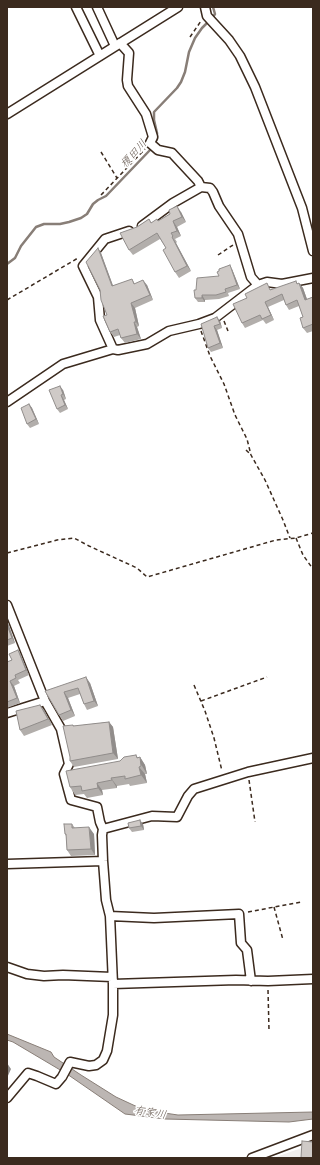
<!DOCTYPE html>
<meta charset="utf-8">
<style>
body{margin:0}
#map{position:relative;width:320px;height:1165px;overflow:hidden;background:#fff;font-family:"Shantell Sans",sans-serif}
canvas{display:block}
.frame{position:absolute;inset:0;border:8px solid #3b2a1e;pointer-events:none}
</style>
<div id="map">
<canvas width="320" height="1165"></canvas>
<div class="frame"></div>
</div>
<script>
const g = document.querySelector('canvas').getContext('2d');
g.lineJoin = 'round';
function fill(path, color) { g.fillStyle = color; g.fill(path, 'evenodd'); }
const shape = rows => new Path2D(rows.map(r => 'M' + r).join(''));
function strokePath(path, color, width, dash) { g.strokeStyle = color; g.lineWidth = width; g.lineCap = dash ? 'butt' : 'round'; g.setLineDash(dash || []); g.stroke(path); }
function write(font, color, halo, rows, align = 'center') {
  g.font = font + ' "Shantell Sans","Klee One",sans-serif'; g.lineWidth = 3; g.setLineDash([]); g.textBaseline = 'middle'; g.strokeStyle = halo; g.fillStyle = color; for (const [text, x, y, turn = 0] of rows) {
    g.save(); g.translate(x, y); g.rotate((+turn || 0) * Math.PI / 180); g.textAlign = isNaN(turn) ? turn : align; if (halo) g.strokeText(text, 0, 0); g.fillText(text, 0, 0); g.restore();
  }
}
const built = shape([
 [313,1144,313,1158,273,1158]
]);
const water = shape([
 [7,1034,51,1052,54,1057,81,1075,116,1097,144,1110,178,1115,313,1112,313,1119,289,1122,165,1119,125,1114,67,1074,13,1042,7,1040,7,1034]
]);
const stream = shape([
 [7,264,15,258,21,246,36,227,44,224,60,224,69,222,81,218,87,214,93,204,98,200,106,196,151,149,157,139,157,133,154,120,154,112,177,88,181,82,185,72,189,52,195,38,202,28,213,17,215,14,213,7]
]);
const path = shape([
 [190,37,201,21],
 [101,152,117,178],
 [101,195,145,149],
 [218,255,233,245],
 [7,300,78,258],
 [224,321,228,331],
 [201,331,210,356,224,384,235,415,247,439,251,455,265,480,283,520,290,538],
 [246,450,250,454],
 [296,538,303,555,313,569],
 [7,553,57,540,74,538,89,546,137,568,147,577,276,540,296,538,313,533],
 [194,685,205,711,214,738,222,771],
 [201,701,267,677],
 [249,780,255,822],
 [274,907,283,940],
 [248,912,301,902],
 [268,990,269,1030]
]);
const minor = shape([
 [76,7,100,56],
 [97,7,115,46],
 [205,7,207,16,229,40,240,56,255,87,302,208,313,251],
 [120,43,129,53,127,80,128,86,146,114,153,137,150,143,158,150,172,153,198,181,201,187],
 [7,114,178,7],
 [142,226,173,203,201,187,210,188,213,192,219,206,238,234,251,277,258,285],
 [113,349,100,320,98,297,83,266,105,239,129,231],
 [7,402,63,364,113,349,118,350,147,344,169,331,199,324,215,318,258,285,267,282,282,284,313,278],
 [7,605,45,701,61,729,69,764,64,774,71,800,97,807,100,822,103,829,102,835,103,861,106,900,110,916,113,984,113,1015,107,1051,103,1060,96,1065,89,1066,70,1062,62,1077,56,1084,37,1076,28,1073,7,1098],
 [7,713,45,701],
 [103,829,152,816,177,817,188,796,194,789,248,772,313,758],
 [7,864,103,861],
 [110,916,154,918,239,914,241,943,247,950,251,981],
 [7,967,27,974,44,976,63,975,112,977],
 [113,984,236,980,268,981,313,979],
 [252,1158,313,1135]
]);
const wall = shape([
 [181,212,186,222,177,227,181,236,175,239,177,242,176,243,191,271,179,278,175,272,166,248,160,239,133,255,129,250,137,227,149,219,151,223,158,221,170,214],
 [98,248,101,253,113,286,132,279,135,284,147,285,153,300,135,308,139,326,137,327,141,339,125,343,121,338,120,335,114,337,110,332,107,315],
 [232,269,240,289,228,293,229,296,219,299,205,300,205,302,198,302,195,298,196,290,219,276],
 [299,283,303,288,307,299,313,297,313,331,307,333,303,328,303,317,299,306,289,310,286,305,284,300,268,307,274,320,266,324,263,320,245,328,242,323,247,298,271,289],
 [220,321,222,328,217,330,223,348,211,352,208,348,201,324],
 [63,390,66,399,64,400,68,409,60,413,57,409],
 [29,404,32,408,39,424,30,428,27,424],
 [7,620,15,643,7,646],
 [18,650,21,655,29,675,18,680,20,683,14,686,20,703,7,708,7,662,12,660],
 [90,683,98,706,87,710,84,704,80,694,68,698,75,716,63,721,59,715,45,691],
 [44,710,52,725,24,736,20,730],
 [109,722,113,727,118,759,74,767,70,761,73,725,74,726],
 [140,757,145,765,147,774,145,774,147,783,130,786,129,784,117,786,117,788,102,790,103,795,87,798,84,794,75,795,70,787,120,761],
 [72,824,75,828,94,834,95,855,71,856,67,850,66,836,65,834],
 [143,824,144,830,132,832,129,828]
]);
const shadedWall = shape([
 [177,206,181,212,186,222,182,217],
 [173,221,177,227,181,236,177,231],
 [172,237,176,243,191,271,187,266],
 [98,248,101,253,115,291,112,286],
 [230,265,232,269,240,289,237,285],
 [143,280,147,285,153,300,150,295],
 [299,283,303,288,309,305,305,300],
 [202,295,205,300,205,302,202,298],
 [265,302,268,307,274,320,271,315],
 [131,303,135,308,139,326,136,322],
 [217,317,220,321,222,328,220,324],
 [134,322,137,327,141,339,137,334],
 [214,326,217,330,223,348,220,343],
 [60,386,63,390,66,399,63,394],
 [61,395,64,400,68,409,65,405],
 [29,404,32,408,39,424,36,419],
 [7,620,15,643,12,638,7,625],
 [18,650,21,655,29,675,26,670],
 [86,677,90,683,98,706,94,701],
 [10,681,14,686,20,703,17,698],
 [64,692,68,698,75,716,71,710],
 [40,705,44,710,52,725,48,719],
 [109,722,113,727,118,759,113,753],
 [136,755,140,761,140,757,145,765,147,774,137,758],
 [139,767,145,774,147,783,141,775],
 [111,778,117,786,117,788,112,780],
 [97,783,102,790,103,795,98,788],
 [140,820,143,824,144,830,141,826],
 [89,827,94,834,95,855,91,849],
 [7,1063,11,1069,7,1078]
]);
const building = shape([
 [177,206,182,217,173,221,177,231,171,233,173,236,172,237,187,266,175,272,163,250,166,248,157,233,129,250,120,233,137,227,149,219,151,223,157,219,158,221,170,214,169,210,177,206],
 [98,248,112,286,132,279,134,284,143,280,150,295,131,303,136,322,134,322,137,334,121,338,118,329,110,332,103,316,107,315,101,300,100,290,86,262,98,248],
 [230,265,237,285,225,289,226,292,216,295,202,295,202,298,195,298,194,290,196,290,197,278,219,276,217,272,219,271,219,269,230,265],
 [296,281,297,284,299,283,305,300,313,297,313,324,303,328,300,318,303,317,297,300,286,305,282,294,265,302,271,315,262,319,260,315,242,323,233,304,247,298,245,294,267,283,270,290,296,281],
 [217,317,220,324,214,326,220,343,208,348,201,324,217,317],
 [60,386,63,394,61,395,65,405,57,409,49,390,60,386],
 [29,404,36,419,27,424,21,408,29,404],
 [7,625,12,638,7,640,7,625],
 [18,650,26,670,15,675,16,678,10,681,17,698,7,702,7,662,12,660,9,654,18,650],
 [86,677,94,701,84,704,78,688,64,692,71,710,59,715,45,691,86,677],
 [40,705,48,719,20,730,16,711,40,705],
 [109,722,113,753,70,761,70,757,63,726,73,725,73,726,109,722],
 [136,755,137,758,140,757,141,766,139,767,141,775,125,779,125,776,111,778,112,780,97,783,98,788,82,791,81,786,70,787,66,771,120,761,124,757,136,755],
 [140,820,141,826,129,828,128,823,140,820],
 [64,824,72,824,72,828,89,827,91,849,67,850,66,834,65,834,64,824],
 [302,1141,313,1142,313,1158,301,1158,302,1141]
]);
const waterNames = [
 ["榎田川",134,154,-48],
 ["有家川",150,1113,9]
];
fill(built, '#f1efee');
fill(water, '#bcb6b3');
strokePath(water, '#887e77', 1);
strokePath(stream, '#887e77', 2.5);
strokePath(minor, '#3b2a1e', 11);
strokePath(path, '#3b2a1e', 1.5, [4, 3]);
strokePath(minor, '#fff', 8);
fill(wall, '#b2aeab');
fill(shadedWall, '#918d8b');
fill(building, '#cfcac7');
strokePath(building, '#918d8b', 1);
write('italic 11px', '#685b52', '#fff', waterNames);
</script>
